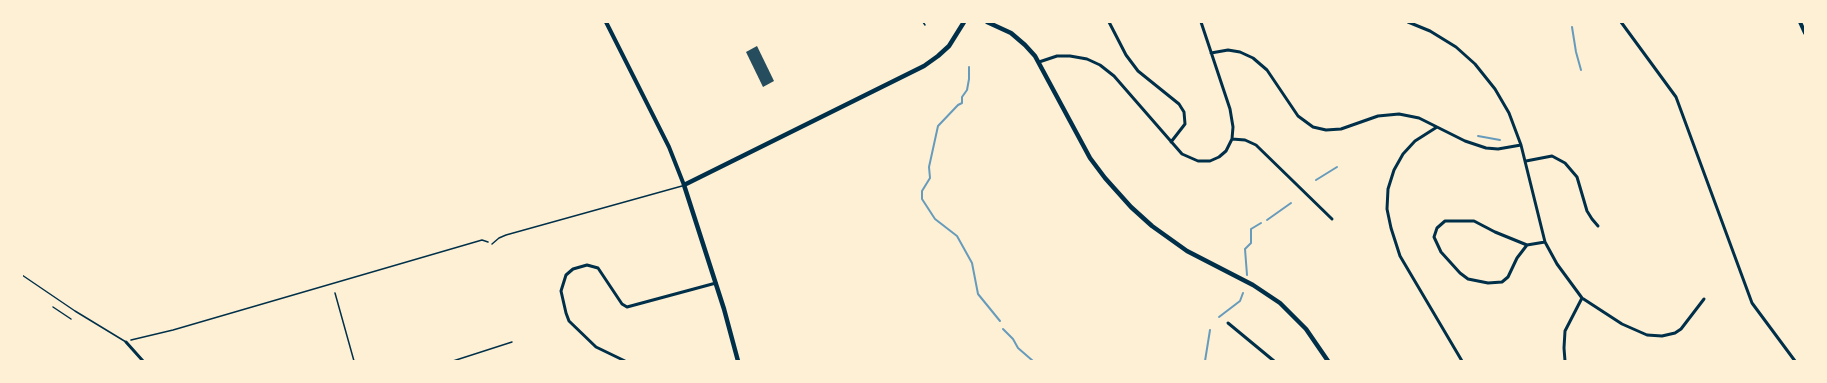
<!DOCTYPE html>
<style>
body{margin:0}
#map{position:relative;width:1827px;height:383px;overflow:hidden;background:#fdf0d5;font-family:"Titillium Web",sans-serif}
canvas{display:block}
.frame{position:absolute;inset:0;border:23px solid #fdf0d5;pointer-events:none}
</style>
<div id="map">
<canvas width="1827" height="383"></canvas>
<div class="frame"></div>
</div>
<script>
const g = document.querySelector('canvas').getContext('2d');
g.lineJoin = 'round';
const shape = rows => new Path2D(rows.map(r => 'M' + r).join(''));
function strokePath(path, color, width, dash) { g.strokeStyle = color; g.lineWidth = width; g.lineCap = dash ? 'butt' : 'round'; g.setLineDash(dash || []); g.stroke(path); }
function fill(path, color) { g.fillStyle = color; g.fill(path, 'evenodd'); }
const stream = shape([
 [1572,27,1576,52,1581,70],
 [969,67,969,79,967,90,962,97,962,103,958,105,938,126,929,167,930,178,922,191,922,199,935,219,957,236,972,263,978,294,1000,321],
 [1478,136,1500,140],
 [1316,180,1337,167],
 [1267,220,1291,203],
 [1247,275,1245,249,1251,243,1251,229,1261,223],
 [1219,317,1240,301,1243,293],
 [1003,329,1013,339,1018,348,1033,361],
 [1205,361,1210,330]
]);
const building = shape([
 [757,46,774,81,763,87,746,52]
]);
const path = shape([
 [131,340,173,330,482,240,488,242]
]);
const service = shape([
 [923,22,925,25],
 [492,244,499,238,506,235,682,186],
 [22,275,75,311,126,342],
 [335,293,354,361],
 [53,307,71,319],
 [453,361,512,342]
]);
const minor = shape([
 [1109,22,1126,55,1138,71,1179,104,1184,112,1185,124,1171,142],
 [1408,22,1430,31,1456,47,1475,64,1495,89,1509,113,1521,145,1545,242,1557,264,1582,298,1622,324,1647,335,1662,336,1675,333,1681,329,1704,299],
 [1621,22,1676,97,1752,303,1795,361],
 [1211,53,1228,50,1240,52,1253,58,1267,70,1298,116,1313,127,1326,130,1341,129,1378,116,1399,114,1419,118,1465,141,1486,148,1498,149,1521,145],
 [1039,62,1057,56,1070,56,1087,59,1100,65,1114,76,1182,154,1198,161,1210,161,1219,157,1226,151,1232,139,1233,127,1230,109,1201,22],
 [1437,127,1415,141,1403,154,1394,170,1388,189,1387,209,1391,228,1400,256,1462,361],
 [1232,139,1245,140,1256,145,1332,219],
 [1526,161,1552,156,1565,163,1577,177,1587,211,1592,219,1598,226],
 [1527,245,1495,232,1474,221,1445,221,1437,228,1434,237,1441,252,1460,273,1468,279,1488,283,1502,282,1508,277,1517,258,1527,245,1545,242],
 [1228,323,1274,361],
 [126,342,143,361],
 [625,361,596,347,569,321,566,313,561,291,566,275,573,269,587,265,598,268,622,304,627,307,716,283],
 [1565,361,1564,348,1565,331,1582,298]
]);
const tertiary = shape([
 [606,22,669,147,684,185],
 [1800,22,1805,33]
]);
const secondary = shape([
 [987,22,1011,33,1025,45,1035,56,1090,158,1105,178,1131,207,1152,226,1187,251,1253,285,1280,303,1306,329,1328,361],
 [738,361,724,309,684,185,924,66,938,56,949,46,964,22]
]);
strokePath(stream, '#669bbc', 2);
fill(building, '#264d5e');
strokePath(path, '#003049', 1.5);
strokePath(service, '#003049', 1.5);
strokePath(minor, '#003049', 3);
strokePath(tertiary, '#003049', 4);
strokePath(secondary, '#003049', 4.5);
</script>
